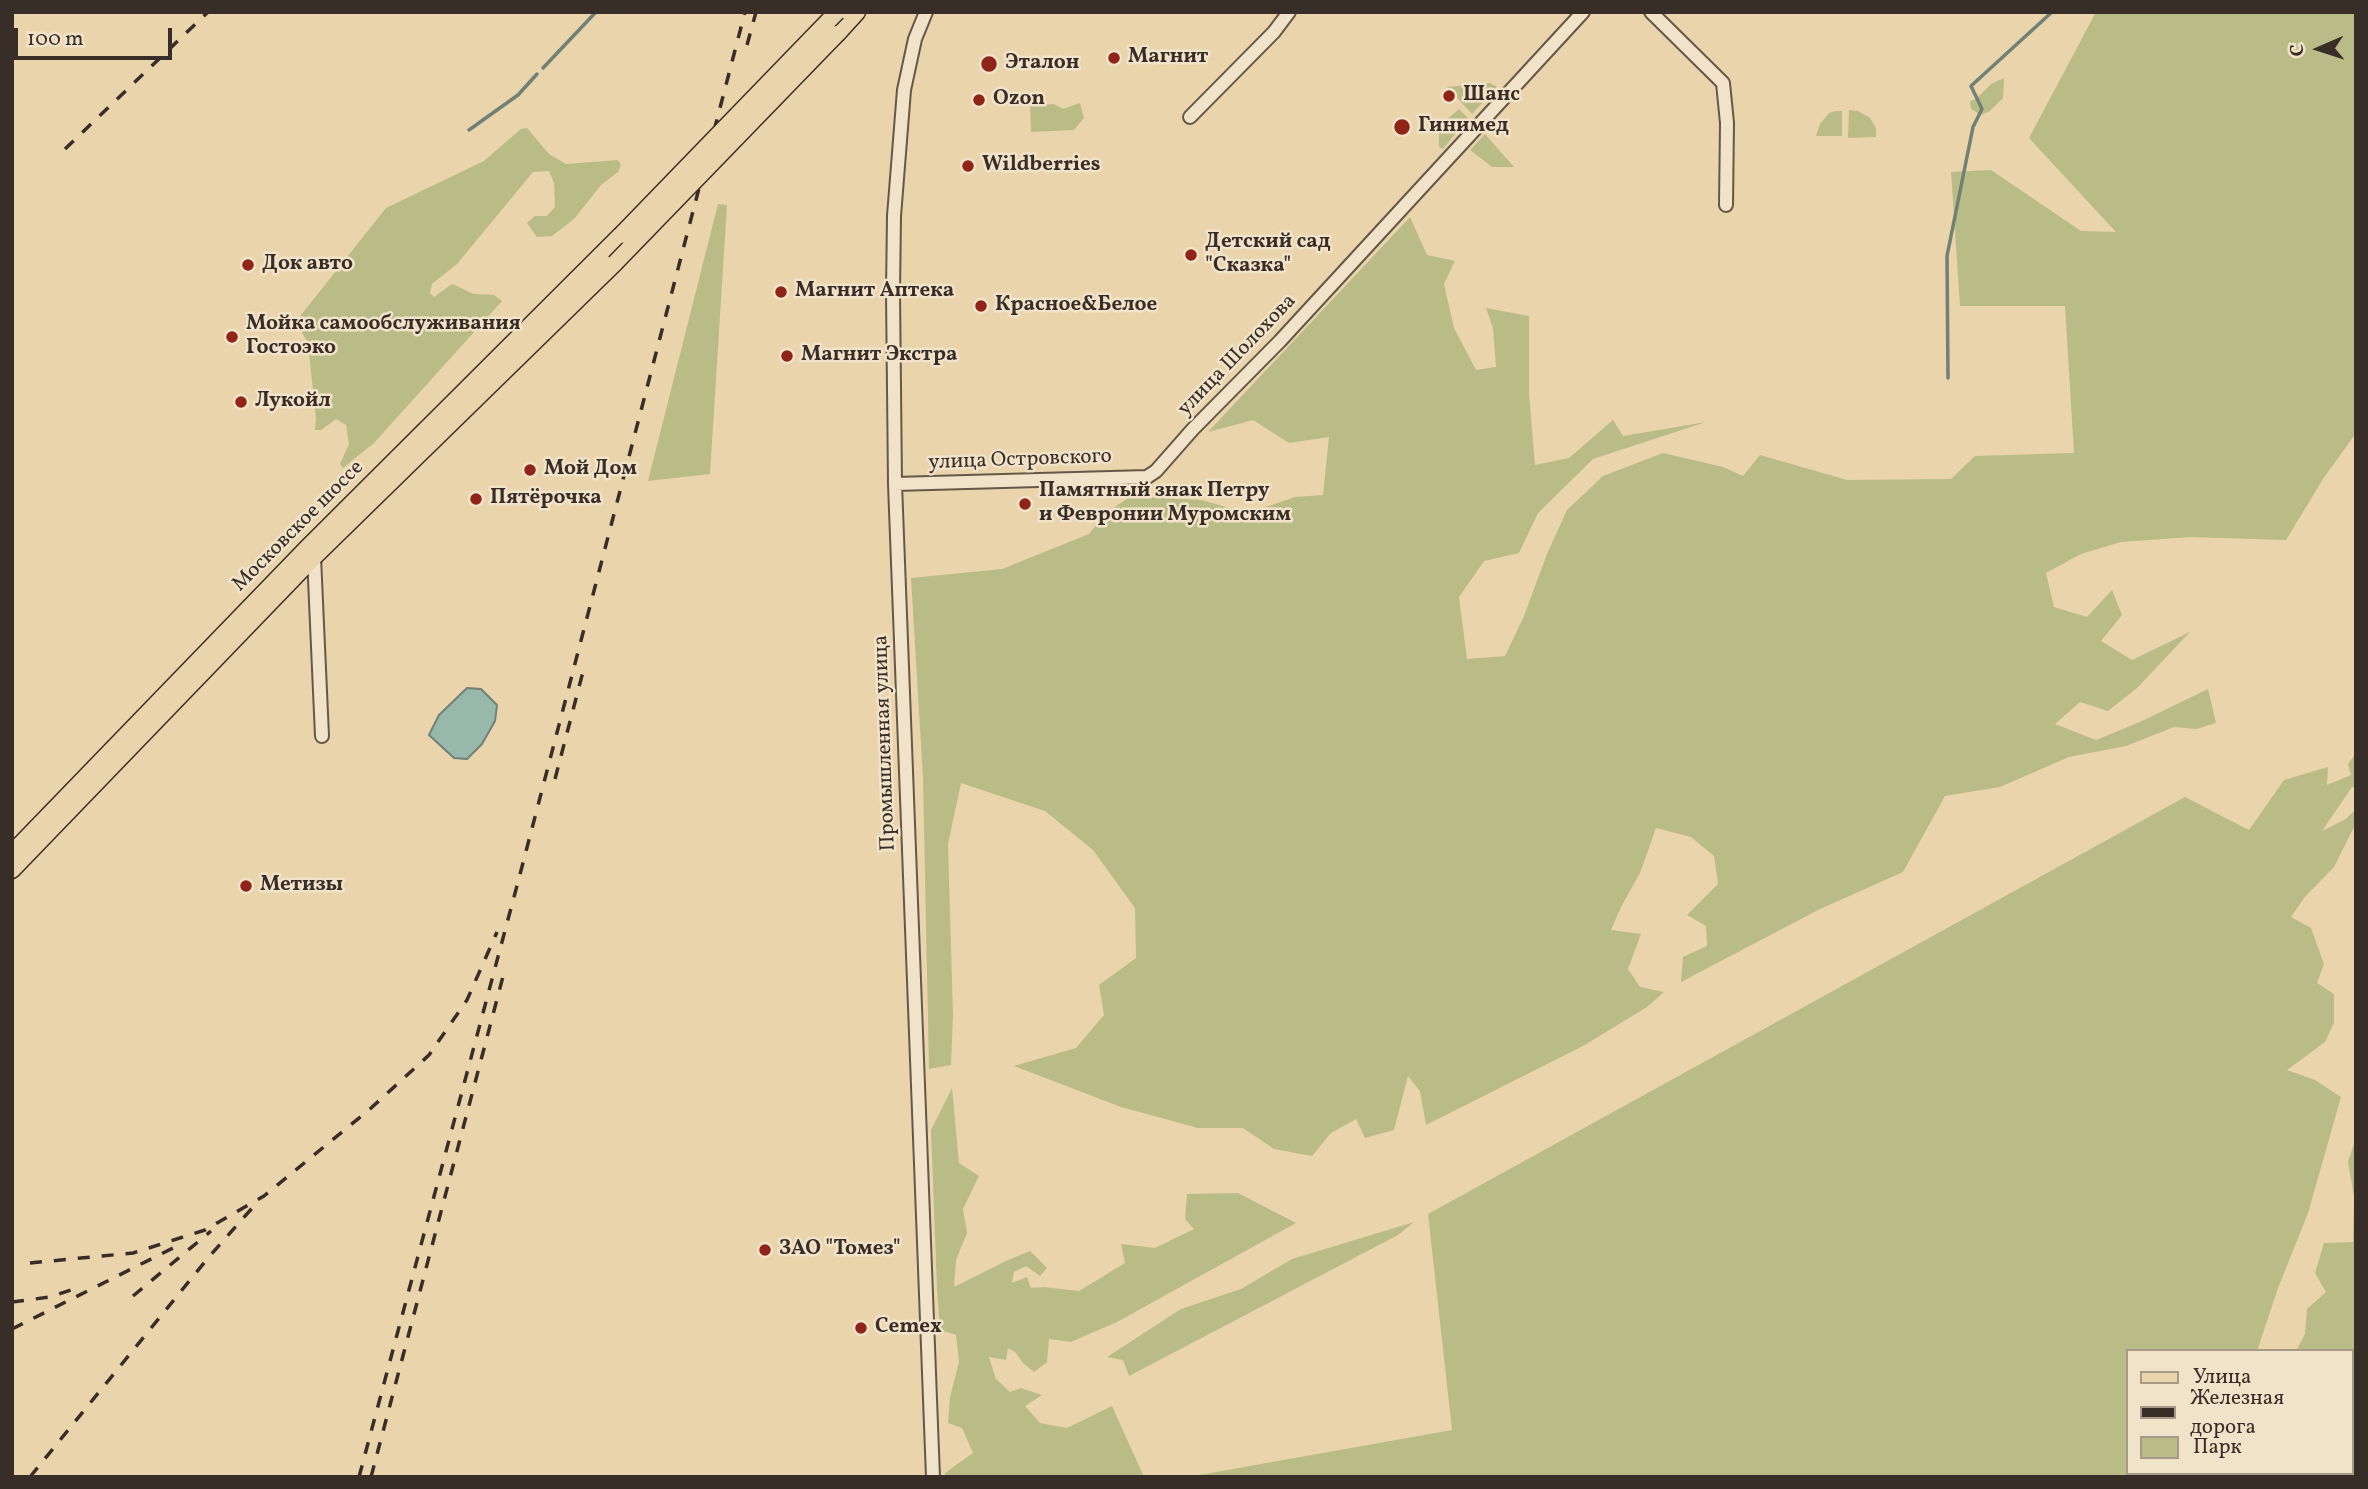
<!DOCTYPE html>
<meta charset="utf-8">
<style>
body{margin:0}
#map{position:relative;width:2368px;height:1489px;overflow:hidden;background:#e9d4ac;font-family:Vollkorn,serif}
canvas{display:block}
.frame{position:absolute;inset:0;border:14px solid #392e27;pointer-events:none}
.legend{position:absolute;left:2126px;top:1349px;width:228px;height:126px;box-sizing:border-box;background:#f1e3c9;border:2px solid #a79b88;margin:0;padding:9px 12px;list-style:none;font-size:21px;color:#392e27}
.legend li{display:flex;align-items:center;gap:14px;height:35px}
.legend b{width:35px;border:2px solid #a79b88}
.north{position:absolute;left:2284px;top:14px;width:70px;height:70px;-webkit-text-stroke:5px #f1e3c9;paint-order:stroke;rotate:267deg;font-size:19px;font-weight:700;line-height:28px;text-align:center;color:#392e27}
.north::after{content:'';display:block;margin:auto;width:24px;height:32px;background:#392e27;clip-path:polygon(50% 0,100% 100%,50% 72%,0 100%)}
.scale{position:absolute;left:14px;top:28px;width:158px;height:32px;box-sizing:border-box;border:4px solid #392e27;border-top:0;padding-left:9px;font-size:21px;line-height:24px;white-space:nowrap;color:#392e27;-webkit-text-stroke:5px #f1e3c9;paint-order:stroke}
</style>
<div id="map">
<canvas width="2368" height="1489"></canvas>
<div class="frame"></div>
<ul class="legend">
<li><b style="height:9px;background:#e9d4ac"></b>Улица</li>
<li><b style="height:9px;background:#392e27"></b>Железная дорога</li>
<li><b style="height:19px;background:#babc87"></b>Парк</li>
</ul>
<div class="north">С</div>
<div class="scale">100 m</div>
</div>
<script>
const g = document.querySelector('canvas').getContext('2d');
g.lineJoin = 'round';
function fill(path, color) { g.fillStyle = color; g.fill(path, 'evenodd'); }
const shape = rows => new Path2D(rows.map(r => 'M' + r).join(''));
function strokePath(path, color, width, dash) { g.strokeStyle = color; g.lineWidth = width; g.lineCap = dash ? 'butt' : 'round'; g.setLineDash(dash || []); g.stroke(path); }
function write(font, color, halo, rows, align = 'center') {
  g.font = font + ' Vollkorn,serif'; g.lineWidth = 5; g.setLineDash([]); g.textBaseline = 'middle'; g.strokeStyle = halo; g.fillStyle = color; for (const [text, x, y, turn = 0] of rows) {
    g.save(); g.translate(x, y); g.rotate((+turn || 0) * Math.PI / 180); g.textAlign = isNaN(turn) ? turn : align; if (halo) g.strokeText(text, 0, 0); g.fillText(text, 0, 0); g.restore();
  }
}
const green = shape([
 [2096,12,2356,12,2356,433,2323,479,2286,540,2190,537,2121,542,2081,554,2046,573,2054,607,2087,617,2112,590,2122,615,2101,641,2132,660,2190,632,2137,688,2108,711,2080,702,2055,724,2096,740,2140,722,2208,689,2216,723,2196,729,2174,727,2126,746,2069,757,2000,787,1945,796,1903,872,1818,910,1681,982,1683,957,1707,946,1706,926,1687,915,1718,884,1714,856,1691,837,1656,828,1640,873,1621,907,1611,930,1641,934,1628,969,1640,987,1664,992,1647,1007,1583,1046,1426,1125,1420,1091,1408,1076,1394,1130,1365,1138,1356,1119,1331,1133,1312,1156,1274,1149,1243,1128,1198,1128,1121,1107,1014,1066,1076,1048,1104,1015,1099,985,1136,958,1135,908,1093,850,1045,811,961,783,948,844,953,1015,951,1065,929,1069,923,778,911,578,1002,569,1089,534,1106,513,1131,496,1201,500,1248,513,1295,497,1323,495,1329,437,1289,443,1253,420,1208,432,1410,217,1427,255,1455,261,1444,284,1454,328,1476,370,1496,367,1493,328,1486,308,1529,316,1529,393,1535,465,1569,458,1613,420,1623,436,1706,422,1593,459,1538,513,1519,553,1484,561,1459,597,1467,659,1505,656,1524,616,1547,554,1567,510,1603,476,1663,453,1723,467,1743,476,1760,455,1847,480,1951,479,1975,456,2074,453,2065,306,1960,306,1951,172,1991,170,2081,231,2116,232,2029,138],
 [2004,78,2003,98,1990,111,1981,115,1971,109,1970,101,1976,99,1991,84],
 [1490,83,1497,87,1472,114,1447,87],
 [1030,100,1038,100,1039,105,1054,104,1063,109,1080,103,1084,118,1074,130,1031,132],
 [1459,109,1468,118,1443,149,1439,147,1439,126],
 [1849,110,1858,111,1870,118,1876,128,1876,137,1848,138],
 [1836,111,1842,111,1842,136,1816,136,1820,124,1829,113],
 [527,128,549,154,566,164,618,160,621,165,618,172,601,185,574,219,552,236,537,237,527,223,535,216,547,216,555,207,554,183,549,171,533,172,457,264,432,284,430,293,434,297,452,284,474,294,494,295,502,301,374,443,343,468,340,464,349,444,346,425,336,419,321,430,315,430,316,419,308,343,297,324,301,315,386,208,484,161,521,129],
 [1485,134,1514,167,1492,167,1470,150],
 [718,204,727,205,710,474,648,481],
 [2356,753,2356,787,2352,787,2322,831,2346,819,2356,809,2356,823,2334,867,2304,898,2291,917,2311,928,2324,964,2317,983,2334,994,2334,1023,2325,1042,2287,1070,2315,1080,2341,1097,2308,1213,2278,1288,2257,1351,2128,1351,2128,1473,2223,1473,2221,1477,1188,1477,1452,1430,1428,1214,2185,797,2249,830,2284,780,2328,767,2327,785,2351,775,2348,764],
 [952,1088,959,1163,979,1176,963,1209,967,1233,956,1260,954,1287,1008,1260,1030,1251,1047,1268,1040,1276,1026,1266,1014,1272,1012,1283,1027,1277,1031,1288,1044,1287,1079,1291,1125,1263,1121,1244,1155,1248,1194,1229,1185,1219,1187,1194,1238,1193,1296,1223,1117,1322,1071,1342,1049,1339,1047,1362,1034,1372,1023,1363,1015,1352,1008,1348,1006,1360,989,1357,996,1379,1010,1392,1021,1388,1042,1395,1025,1406,1040,1423,1067,1428,1112,1406,1144,1477,945,1477,945,1473,973,1453,962,1428,948,1423,950,1397,959,1362,956,1335,940,1330,937,1289,931,1130],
 [2356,1137,2356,1477,2258,1477,2258,1473,2352,1473,2352,1351,2296,1351,2305,1334,2307,1309,2326,1292,2315,1273,2324,1243,2353,1242,2354,1197,2348,1162],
 [1414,1222,1398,1235,1129,1376,1123,1360,1107,1357,1181,1309,1241,1289,1292,1259]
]);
const water = shape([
 [467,688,481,689,497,705,495,721,482,744,467,759,454,758,429,735,439,715,467,688]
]);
const stream = shape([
 [543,68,596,12],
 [469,130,518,95,537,74],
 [1948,378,1947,256,1973,127,1982,109,1971,86,2052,12]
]);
const minor = shape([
 [926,12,915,39,904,90,894,216,893,292,895,484,933,1477],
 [1651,12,1723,83,1727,123,1726,205],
 [1190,117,1274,32,1289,12],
 [895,484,1147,477,1156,471,1193,429,1280,341,1583,12],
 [312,554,314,557,322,736]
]);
const major = shape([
 [837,34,857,12],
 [12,853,307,548,621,235],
 [12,870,314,557,615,263]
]);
const rail = shape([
 [747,45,756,12],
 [65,149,208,12],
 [555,779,585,664],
 [30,1263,133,1253,205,1230,264,1196,370,1109,429,1055,467,1000,497,932],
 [133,1296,211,1231],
 [12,1302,50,1297,74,1289],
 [12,1329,175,1247],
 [30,1477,208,1258,254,1206],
 [359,1477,518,882,745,12],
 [371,1477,505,969]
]);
const majorBridge = shape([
 [621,235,837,12],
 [615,263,837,34]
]);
const markers = [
 [1114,58,7,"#8f2418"],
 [989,64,9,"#8f2418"],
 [1449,96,7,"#8f2418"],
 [979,100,7,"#8f2418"],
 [1402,127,9,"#8f2418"],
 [968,166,7,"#8f2418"],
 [1191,255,7,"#8f2418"],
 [248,265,7,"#8f2418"],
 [781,292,7,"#8f2418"],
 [981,306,7,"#8f2418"],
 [232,337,7,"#8f2418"],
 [787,356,7,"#8f2418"],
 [241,402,7,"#8f2418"],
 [530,470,7,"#8f2418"],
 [476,499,7,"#8f2418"],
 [1025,504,7,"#8f2418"],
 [246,886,7,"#8f2418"],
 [765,1250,7,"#8f2418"],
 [861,1328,7,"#8f2418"]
];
const poiNames = [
 ["Магнит",1128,58],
 ["Эталон",1005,64],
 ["Шанс",1463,96],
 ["Ozon",993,100],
 ["Гинимед",1418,127],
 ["Wildberries",982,166],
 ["Детский сад",1205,243],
 ["\"Сказка\"",1205,267],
 ["Док авто",262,265],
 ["Магнит Аптека",795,292],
 ["Красное&Белое",995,306],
 ["Мойка самообслуживания",246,325],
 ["Гостоэко",246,349],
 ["Магнит Экстра",801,356],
 ["Лукойл",255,402],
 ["Мой Дом",544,470],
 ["Памятный знак Петру",1039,492],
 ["и Февронии Муромским",1039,516],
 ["Пятёрочка",490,499],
 ["Метизы",260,886],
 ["ЗАО \"Томез\"",779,1250],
 ["Cemex",875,1328]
];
const streetNames = [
 ["улица Шолохова",1238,356,-46],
 ["улица Островского",1020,461,-2],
 ["Московское шоссе",299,527,-45],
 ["Промышленная улица",886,743,-92]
];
fill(green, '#babc87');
fill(water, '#97b8aa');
strokePath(water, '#718176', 2);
strokePath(stream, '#718176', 3.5);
strokePath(minor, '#655848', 16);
strokePath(major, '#392e27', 19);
strokePath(minor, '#f1e3c9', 12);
strokePath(major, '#e9d4ac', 16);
strokePath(rail, '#392e27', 3.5, [12, 12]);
strokePath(majorBridge, '#392e27', 19, []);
strokePath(majorBridge, '#e9d4ac', 16);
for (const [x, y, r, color] of markers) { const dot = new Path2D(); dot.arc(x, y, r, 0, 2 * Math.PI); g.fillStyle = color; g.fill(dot); strokePath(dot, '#f1e3c9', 2.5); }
write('bold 21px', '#392e27', '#f1e3c9', poiNames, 'left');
write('21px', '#392e27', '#f1e3c9', streetNames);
</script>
